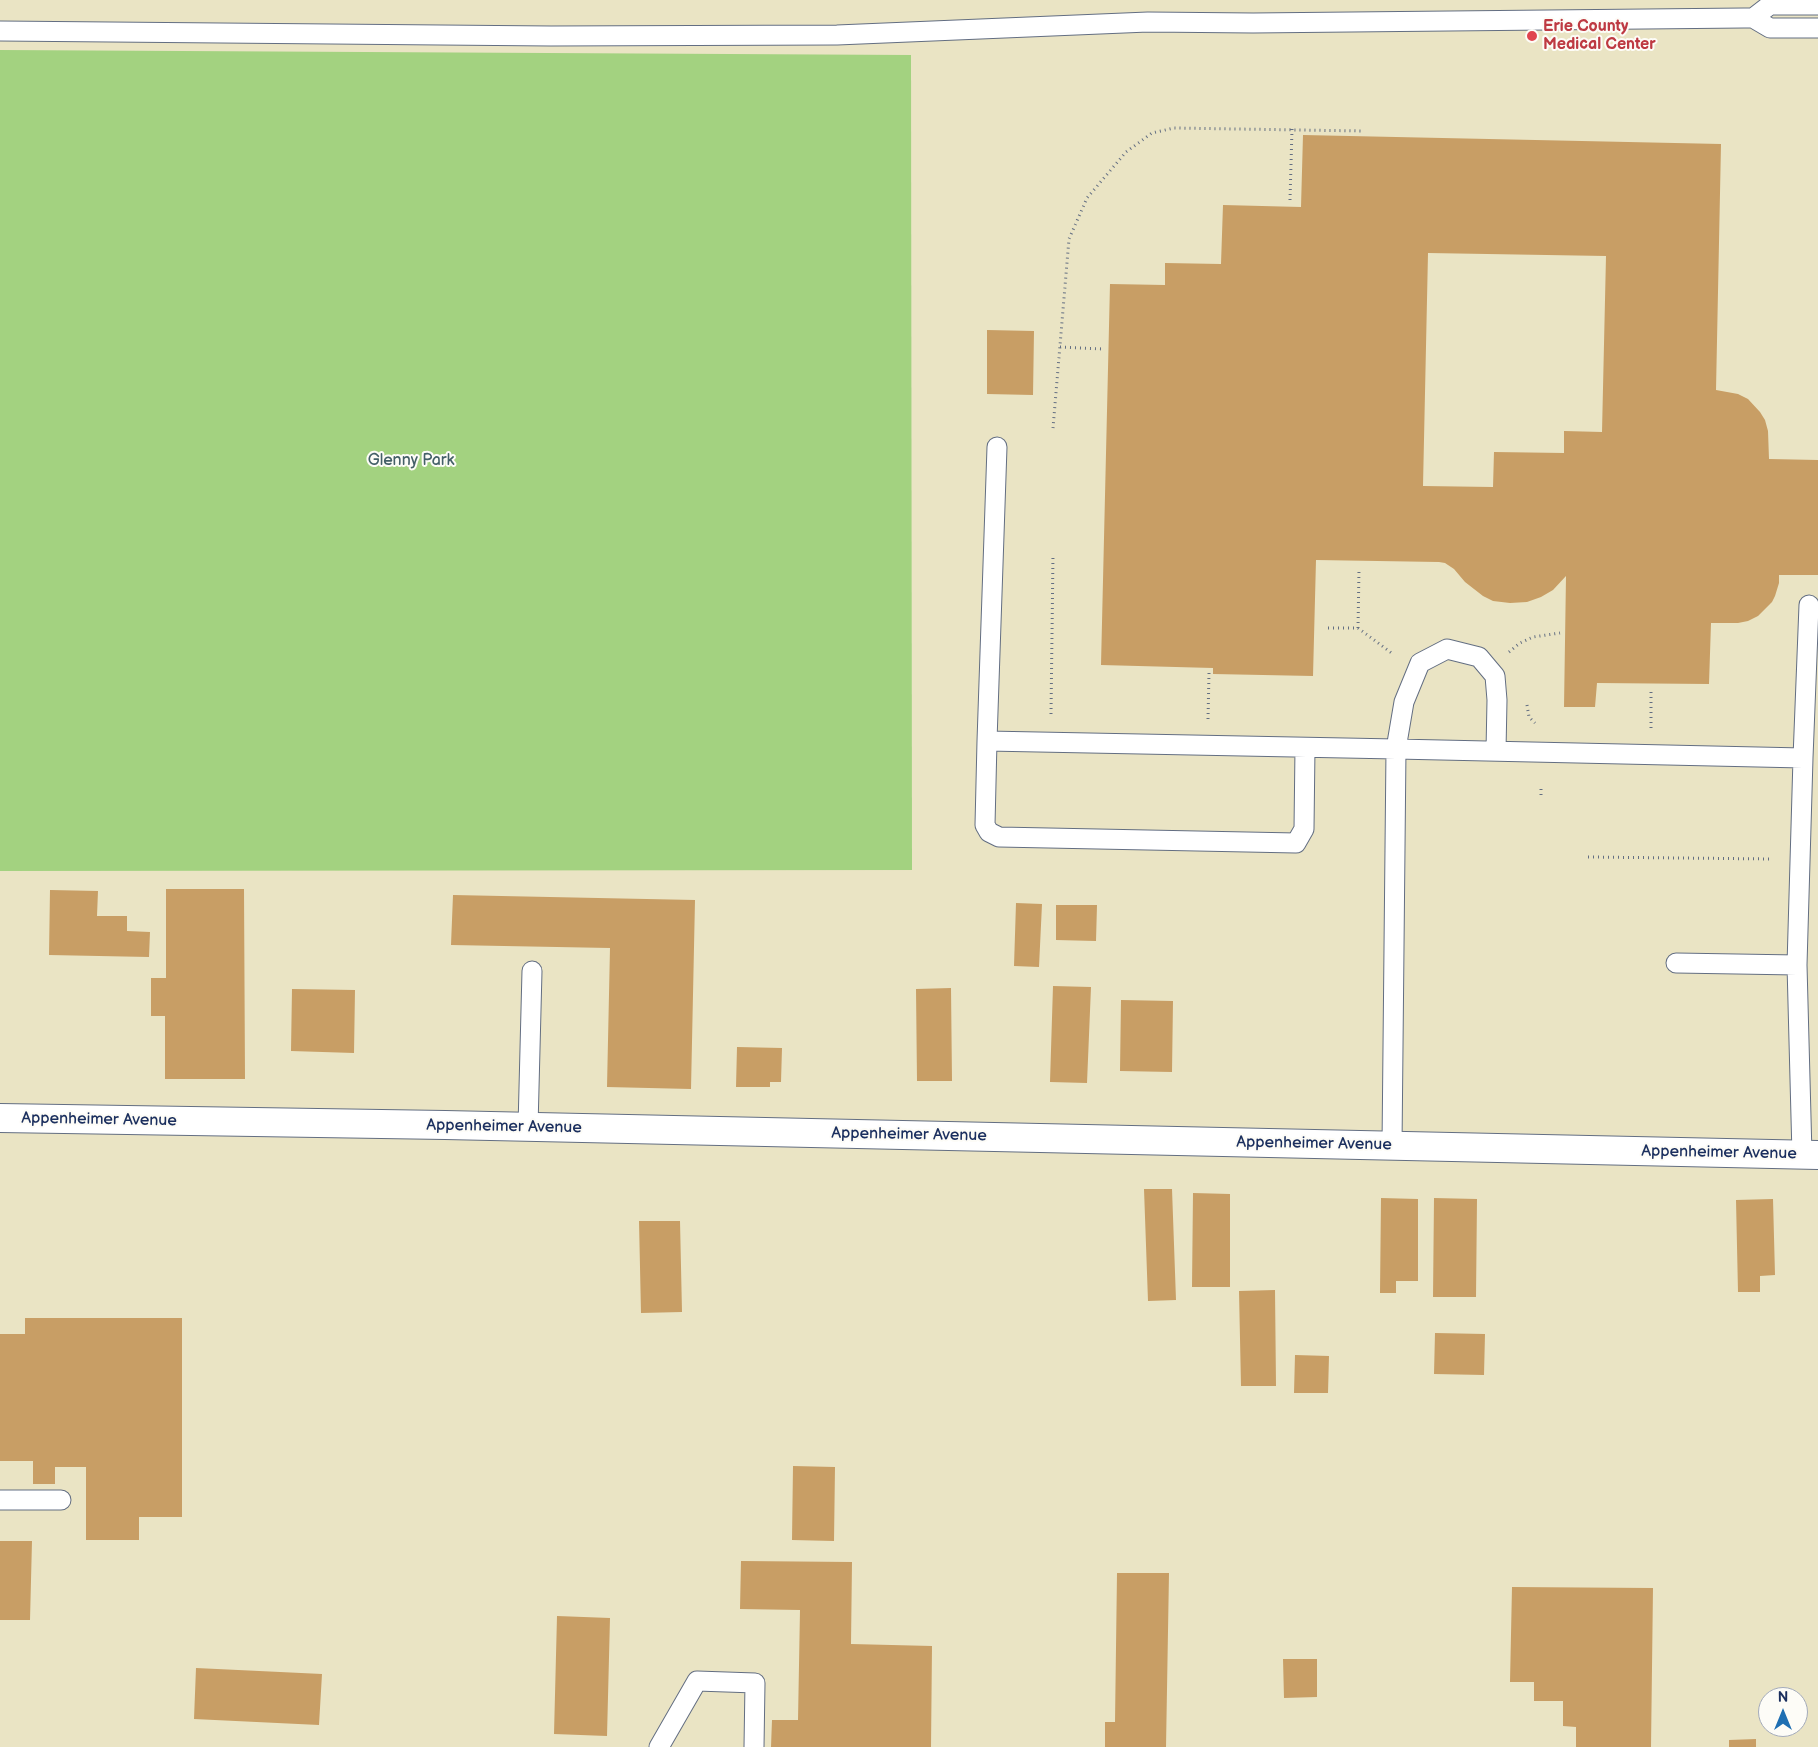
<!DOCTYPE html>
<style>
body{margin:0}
#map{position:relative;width:1818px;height:1747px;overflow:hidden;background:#eae4c4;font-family:"Balsamiq Sans",sans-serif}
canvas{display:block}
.north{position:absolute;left:1758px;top:1687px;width:50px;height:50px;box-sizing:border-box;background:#fdfcf7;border:1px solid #a3aaba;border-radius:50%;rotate:0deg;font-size:14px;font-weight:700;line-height:20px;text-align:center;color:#1b2f5e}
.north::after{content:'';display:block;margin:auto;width:18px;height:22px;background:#1f6fb2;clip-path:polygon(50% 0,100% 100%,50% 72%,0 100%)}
</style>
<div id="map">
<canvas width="1818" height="1747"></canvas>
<div class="north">N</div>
</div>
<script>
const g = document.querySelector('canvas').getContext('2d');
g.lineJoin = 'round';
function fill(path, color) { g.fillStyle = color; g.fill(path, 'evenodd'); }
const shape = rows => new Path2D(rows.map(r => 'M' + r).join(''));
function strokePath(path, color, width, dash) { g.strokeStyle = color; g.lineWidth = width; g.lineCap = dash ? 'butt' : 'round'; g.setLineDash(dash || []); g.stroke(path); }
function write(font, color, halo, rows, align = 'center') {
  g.font = font + ' "Balsamiq Sans",sans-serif'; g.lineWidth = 4; g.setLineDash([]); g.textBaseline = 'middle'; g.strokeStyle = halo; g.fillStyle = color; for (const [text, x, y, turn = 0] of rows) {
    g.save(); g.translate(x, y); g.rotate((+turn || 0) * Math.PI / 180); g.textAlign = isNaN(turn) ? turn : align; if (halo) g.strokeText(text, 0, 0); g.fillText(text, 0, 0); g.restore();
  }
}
const green = shape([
 [0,50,911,55,912,870,0,871]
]);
const building = shape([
 [1303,135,1721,144,1716,390,1738,394,1748,399,1760,412,1765,420,1768,431,1769,459,1818,460,1818,575,1779,575,1779,583,1775,596,1772,602,1758,616,1748,621,1738,623,1711,623,1709,684,1597,683,1595,707,1564,707,1566,576,1553,590,1541,597,1527,602,1510,603,1493,601,1483,596,1465,582,1454,569,1445,563,1439,562,1316,560,1313,676,1213,674,1213,668,1101,665,1110,284,1165,285,1165,263,1221,264,1223,205,1301,207],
 [1428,253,1606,256,1602,432,1564,431,1564,453,1494,452,1493,487,1423,486],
 [987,330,1034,331,1033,395,987,394],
 [166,889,244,889,245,1079,165,1079,165,1016,151,1016,151,978,166,978],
 [50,890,98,891,97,916,127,916,127,931,150,932,149,957,49,955],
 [453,895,695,900,691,1089,607,1087,610,948,451,945],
 [1016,903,1042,904,1039,967,1014,966],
 [1056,905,1097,905,1096,941,1056,940],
 [1053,986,1091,987,1087,1083,1050,1082],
 [951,988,952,1081,917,1081,916,989],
 [292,989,355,990,354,1053,291,1051],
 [1121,1000,1173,1001,1172,1072,1120,1071],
 [737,1047,782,1048,781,1082,770,1082,770,1087,736,1087],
 [1144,1189,1172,1189,1176,1300,1148,1301],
 [1193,1193,1230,1194,1230,1287,1192,1287],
 [1381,1198,1418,1199,1418,1281,1396,1281,1396,1293,1380,1293],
 [1434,1198,1477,1199,1476,1297,1433,1297],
 [1773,1199,1775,1275,1760,1276,1760,1292,1738,1292,1736,1200],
 [639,1221,680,1221,682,1312,641,1313],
 [1275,1290,1276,1386,1241,1386,1239,1291],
 [25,1318,182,1318,182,1517,139,1517,139,1540,86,1540,86,1467,55,1467,55,1484,33,1484,33,1461,0,1461,0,1334,25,1334],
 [1435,1333,1485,1334,1484,1375,1434,1374],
 [1295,1355,1329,1356,1328,1393,1294,1393],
 [793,1466,835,1467,834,1541,792,1540],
 [0,1541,32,1541,30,1620,0,1620],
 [741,1561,852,1562,851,1644,932,1646,931,1747,771,1747,772,1720,798,1720,800,1610,740,1609],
 [1117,1573,1169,1573,1166,1747,1105,1747,1105,1722,1115,1722],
 [1512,1587,1653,1588,1651,1747,1576,1747,1576,1727,1563,1726,1563,1701,1534,1701,1534,1682,1510,1682],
 [557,1616,610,1618,607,1736,554,1734],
 [1283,1659,1317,1659,1317,1697,1284,1698],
 [196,1668,322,1674,319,1725,194,1719],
 [1756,1739,1756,1747,1729,1747,1729,1740]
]);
const path = shape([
 [1290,200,1292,129],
 [1060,347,1103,349],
 [1053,428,1069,239,1087,198,1126,152,1152,133,1174,128,1364,131],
 [1328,628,1358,628,1393,654],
 [1358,628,1359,569],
 [1509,652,1520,643,1533,637,1560,633],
 [1527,705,1529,717,1535,723],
 [1051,714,1053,554],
 [1208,719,1209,673],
 [1651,728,1651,689],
 [1541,789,1541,797],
 [1588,857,1772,859]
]);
const service = shape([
 [1753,18,1770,5,1818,5],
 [0,31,551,36,837,35,1148,22,1253,23,1744,18,1753,18,1770,28,1818,28],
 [997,447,987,741,1396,749,1392,1146],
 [987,741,985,825,989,832,999,837,1296,843,1304,829,1305,748],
 [1496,751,1497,700,1495,676,1479,657,1447,649,1420,663,1404,702,1396,749,1803,758],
 [1676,963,1797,965],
 [528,1127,532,971],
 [1802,1155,1797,965,1803,758,1809,605],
 [0,1500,61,1500],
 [659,1747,697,1681,755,1683,754,1747]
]);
const minor = shape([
 [0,1118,445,1125,1818,1155]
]);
const markers = [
 [1532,36,6,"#e0444e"]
];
const healthNames = [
 ["Erie County",1543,27],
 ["Medical Center",1543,45]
];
const parkNames = [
 ["Glenny Park",411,461]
];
const streetNames = [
 ["Appenheimer Avenue",99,1120,1],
 ["Appenheimer Avenue",504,1127,1],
 ["Appenheimer Avenue",909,1135,1],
 ["Appenheimer Avenue",1314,1144,1],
 ["Appenheimer Avenue",1719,1153,1]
];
fill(green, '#a3d280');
fill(building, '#c89e65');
strokePath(service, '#636e82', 21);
strokePath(minor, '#636e82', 30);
strokePath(path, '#636e82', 3, [1, 4]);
strokePath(service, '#fff', 19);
strokePath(minor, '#fff', 28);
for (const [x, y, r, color] of markers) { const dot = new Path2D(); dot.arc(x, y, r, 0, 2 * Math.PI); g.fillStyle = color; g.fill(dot); strokePath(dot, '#fdfcf7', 2); }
write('bold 16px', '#be3a42', '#fdfcf7', healthNames, 'left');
write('16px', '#446068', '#fdfcf7', parkNames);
write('16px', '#1b2f5e', '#fdfcf7', streetNames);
</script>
